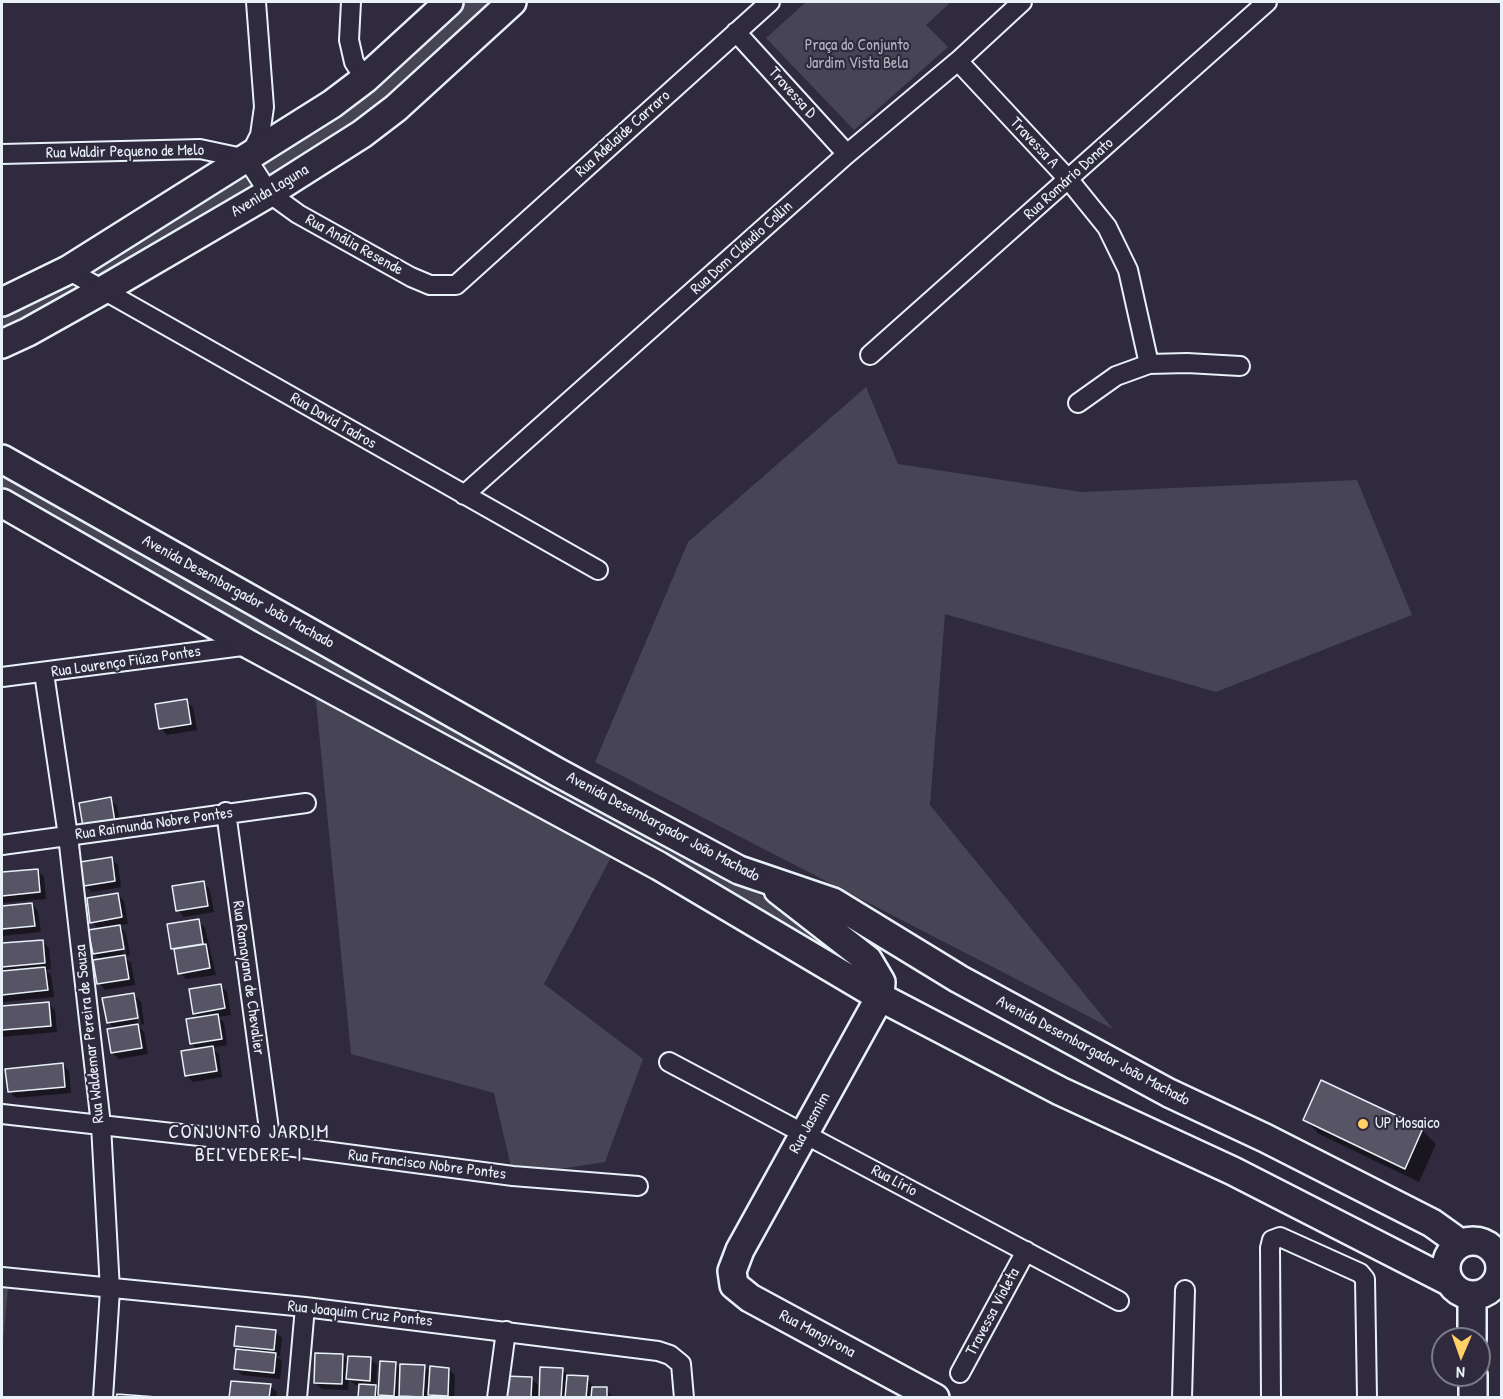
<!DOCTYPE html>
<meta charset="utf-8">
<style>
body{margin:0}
#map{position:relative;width:1503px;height:1399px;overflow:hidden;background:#2f2a3d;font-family:"Patrick Hand",sans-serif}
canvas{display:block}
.frame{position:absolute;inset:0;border:3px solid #e8f1f8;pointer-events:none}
.north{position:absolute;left:1431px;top:1327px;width:60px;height:60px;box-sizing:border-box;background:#2f2a3d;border:2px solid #797a88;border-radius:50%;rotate:182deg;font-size:16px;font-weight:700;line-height:24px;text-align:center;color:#e8f1f8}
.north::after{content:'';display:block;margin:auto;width:21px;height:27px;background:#ffd166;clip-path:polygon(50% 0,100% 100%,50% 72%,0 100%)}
</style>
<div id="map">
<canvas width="1503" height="1399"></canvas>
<div class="frame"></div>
<div class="north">N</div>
</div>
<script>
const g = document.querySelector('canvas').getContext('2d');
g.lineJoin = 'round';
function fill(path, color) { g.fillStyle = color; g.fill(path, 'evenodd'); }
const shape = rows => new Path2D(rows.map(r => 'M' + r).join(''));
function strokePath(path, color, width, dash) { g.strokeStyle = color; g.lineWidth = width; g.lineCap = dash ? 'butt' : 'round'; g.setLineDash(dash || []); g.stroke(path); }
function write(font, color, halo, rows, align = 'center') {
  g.font = font + ' "Patrick Hand",sans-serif'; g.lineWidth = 4.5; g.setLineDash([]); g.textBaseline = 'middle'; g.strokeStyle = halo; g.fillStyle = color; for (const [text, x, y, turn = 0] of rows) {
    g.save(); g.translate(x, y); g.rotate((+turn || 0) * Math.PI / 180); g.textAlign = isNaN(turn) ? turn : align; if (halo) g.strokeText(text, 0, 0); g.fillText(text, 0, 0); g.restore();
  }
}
const green = shape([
 [460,2,492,2,378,104,283,169,69,296,2,328,2,312],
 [806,2,951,2,926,25,948,47,854,130,766,38],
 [866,387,898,464,1081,492,1357,480,1412,615,1216,692,945,614,930,805,1113,1029,595,762,688,542],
 [2,464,837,939,852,963,2,495],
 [315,692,617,846,544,984,643,1059,605,1162,513,1176,494,1093,351,1054],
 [2,1277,9,1278,2,1352]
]);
const shadow = shape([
 [186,701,193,707,197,730,167,735,161,728],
 [110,799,117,806,121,828,91,833],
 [111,858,118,865,121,887,92,892,85,886],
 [37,870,44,877,46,899,2,903,2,874],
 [204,883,210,890,214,912,184,917,178,910],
 [118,894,124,901,128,924,119,925,126,933,130,955,127,956,123,932,120,932,124,957,131,963,135,985,105,990,99,983,100,960,94,954,100,930,92,922],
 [32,904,38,911,41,932,2,936,2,907],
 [198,921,205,928,216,975,186,979,180,973,169,926],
 [42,941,49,948,51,969,46,970,51,975,54,997,2,1002,2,945],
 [220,985,227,992,231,1015,218,1017,224,1022,227,1045,212,1048,219,1054,222,1077,193,1082,186,1075,198,1050,191,1043,200,1019,194,1013],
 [134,995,141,1002,144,1024,141,1025,137,1000,134,1000,138,1025,144,1032,148,1054,119,1059,112,1053,115,1029,108,1022],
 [49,1004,55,1010,57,1032,2,1037,2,1008],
 [63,1065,69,1071,71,1093,16,1098,9,1091],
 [1322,1082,1422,1130,1436,1144,1419,1182,1319,1134,1305,1120],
 [275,1332,282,1338,280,1356,276,1356,282,1361,280,1379,242,1375,235,1369,242,1351,236,1346],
 [343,1355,349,1362,370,1358,377,1365,376,1387,379,1391,395,1363,402,1370,424,1366,431,1373,449,1369,455,1376,454,1398,433,1398,430,1395,430,1398,360,1398,361,1385,355,1385,349,1379,348,1390,322,1389,315,1383],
 [562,1369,569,1376,587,1378,594,1388,607,1389,613,1398,504,1398,532,1379,541,1388],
 [270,1386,277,1392,276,1398,231,1398]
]);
const building = shape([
 [187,699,191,724,159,729,155,704,187,699],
 [111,797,115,822,83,827,79,803,111,797],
 [112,857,115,881,84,886,80,862,112,857],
 [38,869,40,892,2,896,2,872,38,869],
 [204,881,208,906,176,911,172,886,204,881],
 [118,893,122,917,90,923,87,898,118,893],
 [32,903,35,926,2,929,2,906,32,903],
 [199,919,203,944,171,949,167,924,199,919],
 [120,925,124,949,93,954,88,930,120,925],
 [43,940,45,963,2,967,2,943,43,940],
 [206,944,210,968,178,974,174,949,206,944],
 [125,955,129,979,97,984,93,960,125,955],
 [45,967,48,990,2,995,2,971,45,967],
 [221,984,225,1008,193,1014,189,989,221,984],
 [134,993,138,1018,107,1023,102,998,134,993],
 [49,1002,51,1026,2,1030,2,1006,49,1002],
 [218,1014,222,1039,190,1044,186,1019,218,1014],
 [138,1024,142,1048,111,1053,107,1029,138,1024],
 [213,1046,217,1071,185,1076,181,1051,213,1046],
 [63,1063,65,1087,8,1092,5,1069,63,1063],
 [1321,1080,1423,1128,1405,1169,1303,1120,1321,1080],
 [236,1326,276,1330,274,1350,234,1346,236,1326],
 [236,1349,276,1353,274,1373,234,1369,236,1349],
 [315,1353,343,1354,342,1384,314,1383,315,1353],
 [348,1356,371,1357,370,1381,346,1379,348,1356],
 [380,1361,396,1362,394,1396,378,1395,380,1361],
 [400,1364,425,1365,423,1397,399,1396,400,1364],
 [430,1366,449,1368,448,1396,428,1395,430,1366],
 [540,1367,563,1368,561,1398,539,1398,540,1367],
 [567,1375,588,1376,586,1398,565,1398,567,1375],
 [504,1376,532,1377,531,1398,503,1398,504,1376],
 [231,1381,271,1384,269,1398,229,1398,231,1381],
 [359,1384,376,1385,375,1398,358,1398,359,1384],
 [592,1387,607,1387,607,1398,591,1398,592,1387],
 [117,1394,157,1397,157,1398,116,1398,117,1394]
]);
const street = shape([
 [351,2,349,40,354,62,365,79],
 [736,32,847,154],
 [958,61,1069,180,1107,227,1128,270,1149,364],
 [2,154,200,149,247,159],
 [250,155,260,135,264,107,256,2],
 [247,159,269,193,298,214,411,277,430,285,456,285,770,2],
 [68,270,598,570],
 [870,355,1267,2],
 [1078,403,1116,376,1149,364,1187,363,1240,366],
 [464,495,847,154,958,61,1022,2],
 [44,673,68,836,101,1125,110,1290,103,1398],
 [2,677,250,645],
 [226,812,271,1144],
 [2,845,306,803],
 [669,1062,1119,1301],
 [2,1114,271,1144,513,1176,638,1186],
 [2,1277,305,1307,658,1351,670,1355,681,1364,684,1398],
 [960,1373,1026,1251],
 [297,1398,305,1307],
 [497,1398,506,1331],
 [1182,1398,1185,1290],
 [1271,1398,1270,1248,1272,1240,1280,1237,1360,1273,1365,1279,1367,1398]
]);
const secondary = shape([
 [2,302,68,270,332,104,365,79,449,2],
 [2,344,28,332,103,290,269,193,362,134,396,108,512,2],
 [2,459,557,772,739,870,833,902,959,979,1169,1093,1265,1138,1432,1223,1460,1243],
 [2,503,250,645,659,866,880,997,1060,1091,1233,1171,1448,1281],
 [778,890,868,960,881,982,880,997,740,1250,732,1271,734,1285,750,1298,935,1398],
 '1446 1268a27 27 0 1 1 54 0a27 27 0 1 1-54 0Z',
 [1472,1296,1472,1339],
 [1473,1375,1473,1398]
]);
const markers = [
 [1363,1124,6,"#ffd166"]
];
const parkNames = [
 ["Praça do Conjunto",857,46],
 ["Jardim Vista Bela",857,64]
];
const streetNames = [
 ["Travessa D",792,93,48],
 ["Rua Adelaide Carraro",623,134,-42],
 ["Travessa A",1034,143,47],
 ["Rua Waldir Pequeno de Melo",125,152,-1],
 ["Rua Romário Donato",1069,179,-42],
 ["Avenida Laguna",270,191,-31],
 ["Rua Anália Resende",354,245,29],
 ["Rua Dom Cláudio Collin",742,248,-42],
 ["Rua David Tadros",333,421,30],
 ["Avenida Desembargador João Machado",238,592,29],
 ["Rua Lourenço Fiúza Pontes",126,662,-8],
 ["Rua Raimunda Nobre Pontes",154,824,-8],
 ["Avenida Desembargador João Machado",663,827,28],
 ["Rua Ramayana de Chevalier",248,978,82],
 ["Rua Waldemar Pereira de Souza",90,1034,-96],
 ["Avenida Desembargador João Machado",1093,1051,28],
 ["Rua Jasmim",810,1123,-61],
 ["Rua Francisco Nobre Pontes",427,1165,7],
 ["Rua Lírio",894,1181,28],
 ["Travessa Violeta",993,1312,-62],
 ["Rua Joaquim Cruz Pontes",360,1314,6],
 ["Rua Mangirona",817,1334,28]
];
const poiNames = [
 ["UP Mosaico",1375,1124]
];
const quarterNames = [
 ["CONJUNTO JARDIM",249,1133],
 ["BELVEDERE I",249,1156]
];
fill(green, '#464455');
fill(shadow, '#0007');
fill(building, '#575565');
strokePath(building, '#e8f1f8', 1.5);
strokePath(street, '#e8f1f8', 22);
strokePath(secondary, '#e8f1f8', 32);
strokePath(street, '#2f2a3d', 18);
strokePath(secondary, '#2f2a3d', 27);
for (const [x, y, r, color] of markers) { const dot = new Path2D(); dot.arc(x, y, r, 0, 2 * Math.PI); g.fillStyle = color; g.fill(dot); strokePath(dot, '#2f2a3d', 2); }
write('16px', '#afb4bf', '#2f2a3d', parkNames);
write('16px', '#e8f1f8', '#2f2a3d', streetNames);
write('16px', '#e8f1f8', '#2f2a3d', poiNames, 'left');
g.letterSpacing = '1.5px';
write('20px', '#e8f1f8', '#2f2a3d', quarterNames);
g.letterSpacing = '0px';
</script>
